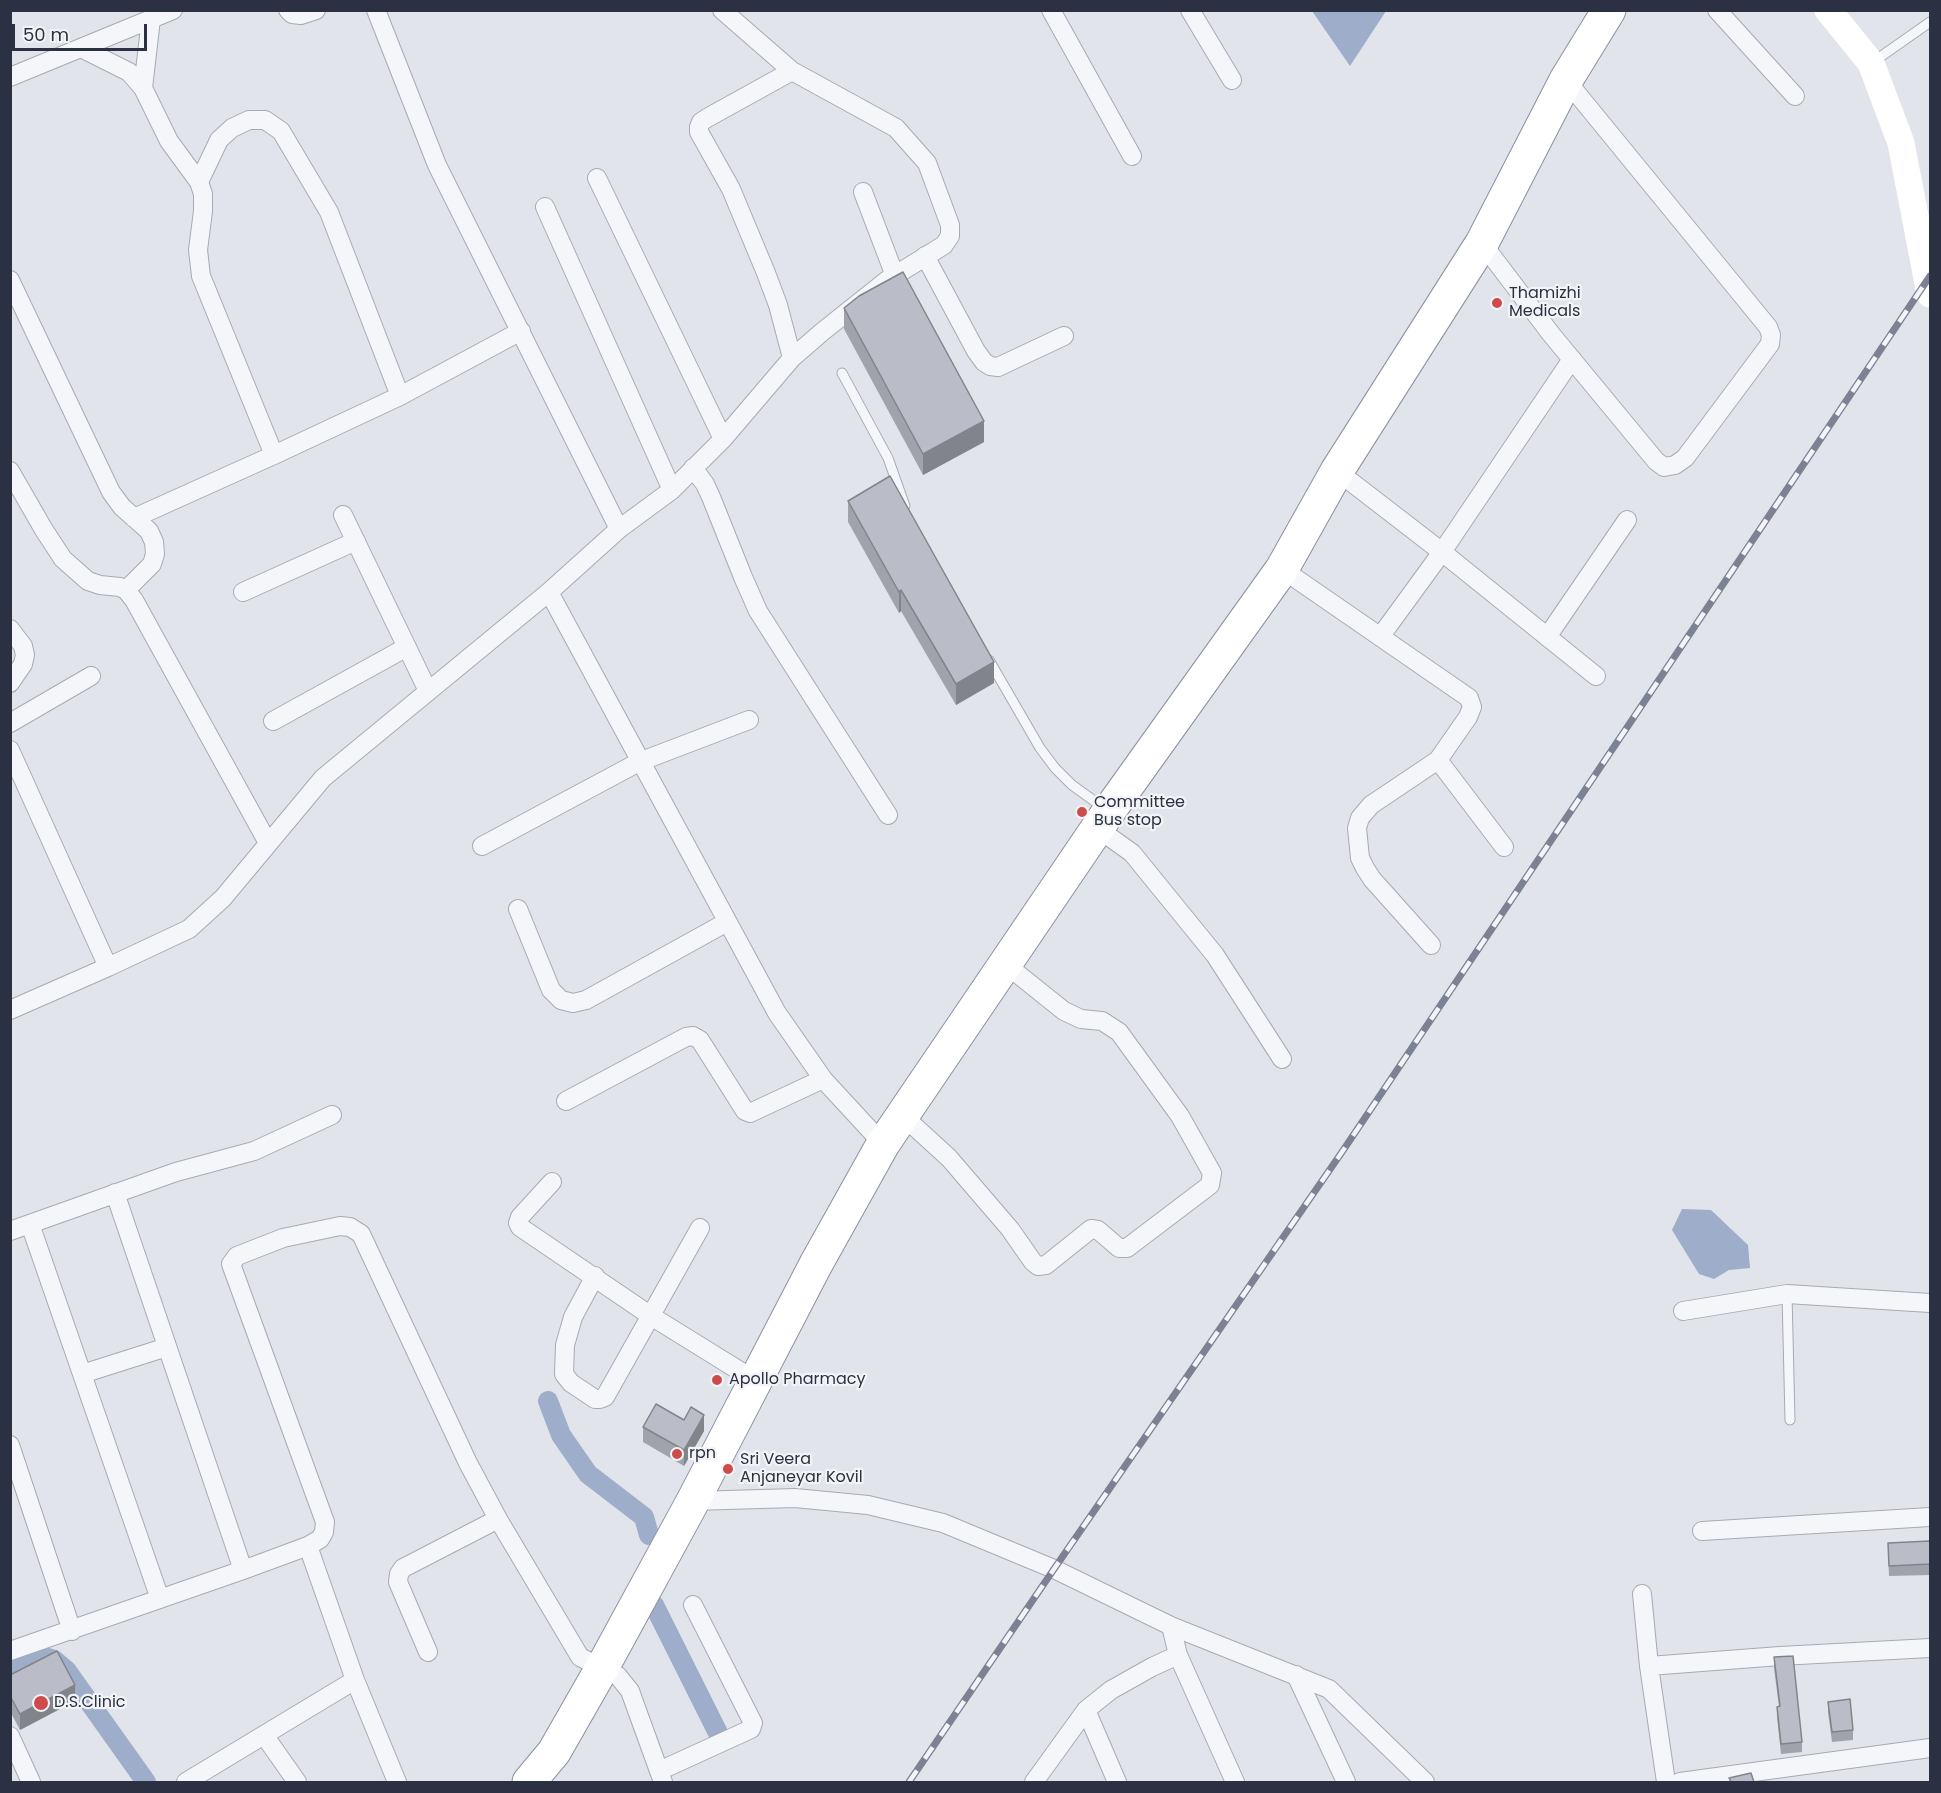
<!DOCTYPE html>
<style>
body{margin:0}
#map{position:relative;width:1941px;height:1793px;overflow:hidden;background:#e2e4eb;font-family:Poppins,sans-serif}
canvas{display:block}
.frame{position:absolute;inset:0;border:12px solid #2b3042;pointer-events:none}
.scale{position:absolute;left:12px;top:24px;width:135px;height:27px;box-sizing:border-box;border:3px solid #2b3042;border-top:0;padding-left:8px;font-size:18px;line-height:21px;white-space:nowrap;color:#2b3042;-webkit-text-stroke:4px #f2f4f8;paint-order:stroke}
</style>
<div id="map">
<canvas width="1941" height="1793"></canvas>
<div class="frame"></div>
<div class="scale">50 m</div>
</div>
<script>
const g = document.querySelector('canvas').getContext('2d');
g.lineJoin = 'round';
function fill(path, color) { g.fillStyle = color; g.fill(path, 'evenodd'); }
const shape = rows => new Path2D(rows.map(r => 'M' + r).join(''));
function strokePath(path, color, width, dash) { g.strokeStyle = color; g.lineWidth = width; g.lineCap = dash ? 'butt' : 'round'; g.setLineDash(dash || []); g.stroke(path); }
function write(font, color, halo, rows, align = 'center') {
  g.font = font + ' Poppins,sans-serif'; g.lineWidth = 4.5; g.setLineDash([]); g.textBaseline = 'middle'; g.strokeStyle = halo; g.fillStyle = color; for (const [text, x, y, turn = 0] of rows) {
    g.save(); g.translate(x, y); g.rotate((+turn || 0) * Math.PI / 180); g.textAlign = isNaN(turn) ? turn : align; if (halo) g.strokeText(text, 0, 0); g.fillText(text, 0, 0); g.restore();
  }
}
const water = shape([
 [1312,11,1386,11,1350,66],
 [1682,1209,1711,1210,1748,1245,1750,1268,1729,1270,1714,1279,1699,1274,1672,1230]
]);
const canal = shape([
 [548,1401,561,1435,588,1474,644,1517,649,1535],
 [654,1605,718,1733],
 [12,1666,42,1656,54,1660,67,1671,146,1782]
]);
const lane = shape([
 [1873,62,1930,22],
 [842,373,888,458,905,506],
 [989,660,1040,748,1055,768,1072,785,1104,808],
 [1787,1294,1790,1420]
]);
const street = shape([
 [288,10,292,14,301,15,316,10],
 [376,10,437,165,619,529],
 [1051,10,1132,156],
 [1190,10,1232,80],
 [1717,10,1795,96],
 [81,48,129,72,143,88,169,141,199,182,203,194,203,211,198,250,201,276,274,455,400,396,521,331],
 [792,71,707,118,701,122,699,127,699,132,731,189,766,273,778,305,792,358],
 [10,77,173,10],
 [143,88,151,19],
 [597,178,723,439],
 [199,182,219,140,232,128,249,120,265,120,281,131,329,212,400,396],
 [863,192,895,276],
 [545,207,672,490],
 [1482,243,1551,334,1656,461,1664,467,1675,465,1685,458,1770,344,1771,335,1768,327,1566,80],
 [925,256,976,351,984,362,990,366,998,367,1064,336],
 [10,280,111,492,122,507,149,531,154,542,155,554,152,564,126,590],
 [693,468,705,484,711,497,743,577,758,611,888,815],
 [10,471,44,530,63,559,88,581,100,585,120,587,126,590,134,600,268,843],
 [1337,471,1442,552,1596,676],
 [343,515,428,691],
 [134,518,274,455],
 [1282,569,1469,698,1472,707,1468,717,1438,760,1371,805,1360,818,1357,828,1360,858,1365,868,1372,879,1431,945],
 [243,592,356,541],
 [549,592,777,1013,823,1079,883,1144],
 [10,629,23,646,25,655,23,664,10,683],
 [1380,637,1442,552,1572,359],
 [1547,637,1627,520],
 [273,721,407,647],
 [10,723,91,676],
 [10,750,108,967],
 [1438,760,1504,847],
 [1097,828,1132,853,1215,955,1282,1059],
 [482,846,639,762,749,720],
 [518,909,551,990,561,1000,573,1003,586,1000,727,922],
 [10,1010,108,967,189,929,223,898,323,778,549,592,619,529,672,490,723,439,792,358,822,332,886,281,944,245,950,236,950,225,927,163,896,128,792,71,722,10],
 [566,1101,686,1037,693,1036,700,1040,745,1111,750,1113,823,1079],
 [902,1115,949,1158,1010,1229,1033,1262,1038,1266,1046,1265,1091,1229,1098,1230,1119,1248,1127,1248,1210,1185,1212,1173,1180,1116,1119,1032,1102,1021,1081,1019,1064,1011,1004,963],
 [552,1182,520,1217,518,1223,520,1227,651,1316,756,1381],
 [115,1193,243,1570],
 [30,1224,160,1599],
 [10,1231,176,1172,254,1151,332,1115],
 [595,1276,573,1317,565,1345,564,1374,571,1383,595,1399,600,1399,605,1397,700,1228],
 [1683,1311,1787,1294,1930,1303],
 [82,1374,167,1347],
 [10,1445,72,1631],
 [693,1501,795,1498,868,1505,943,1523,1054,1569,1171,1626,1329,1689,1425,1782],
 [1702,1531,1930,1517],
 [308,1546,355,1680,397,1782],
 [1642,1594,1649,1666,1666,1782],
 [1171,1626,1178,1655,1235,1782],
 [10,1651,243,1570,308,1546,320,1539,324,1532,325,1522,231,1264,237,1256,283,1238,340,1226,350,1227,361,1234,468,1463,498,1519,580,1657,618,1676,630,1691,663,1782],
 [428,1652,398,1582,399,1574,403,1568,411,1564,498,1519],
 [1649,1666,1780,1656,1930,1648],
 [1296,1675,1346,1782],
 [1086,1710,1117,1782],
 [264,1735,297,1782],
 [10,1736,31,1782],
 [659,1771,751,1729,753,1723,693,1605],
 [186,1782,355,1680],
 [1034,1782,1086,1710,1111,1690,1152,1667,1178,1655],
 [1680,1782,1930,1748]
]);
const secondary = shape([
 [1828,10,1871,63,1901,143,1930,294]
]);
const highway = shape([
 [529,1782,554,1752,602,1668,693,1501,816,1264,883,1144,1109,811,1282,569,1337,471,1482,243,1566,80,1609,10]
]);
const rail = shape([
 [909,1782,1054,1569,1342,1152,1930,276]
]);
const wall = shape([
 [844,308,984,442,923,475,844,329],
 [848,501,994,683,956,705,901,611,899,613,848,522],
 [684,1420,704,1431,684,1466,643,1442,643,1427],
 [1930,1541,1930,1575,1889,1576,1888,1553],
 [1774,1657,1802,1742,1802,1752,1781,1754,1777,1717,1777,1707,1779,1707,1774,1668],
 [10,1675,75,1701,20,1730,10,1711],
 [1828,1702,1853,1730,1853,1740,1832,1742,1828,1712]
]);
const shadedWall = shape([
 [984,421,984,442,923,475,923,454],
 [901,590,901,611,899,613,899,592],
 [994,662,994,683,956,705,956,684],
 [704,1415,704,1431,684,1466,684,1450],
 [75,1685,75,1701,20,1730,20,1714]
]);
const building = shape([
 [903,272,984,421,923,454,844,308,859,296,903,272],
 [890,476,994,662,956,684,901,590,899,592,848,501,890,476],
 [656,1404,684,1420,691,1407,704,1415,684,1450,643,1427,656,1404],
 [1930,1541,1930,1564,1889,1566,1888,1543,1930,1541],
 [57,1651,75,1685,20,1714,10,1696,10,1675,57,1651],
 [1793,1656,1802,1742,1781,1744,1777,1707,1780,1706,1774,1657,1793,1656],
 [1850,1699,1853,1730,1832,1732,1828,1702,1850,1699],
 [1751,1773,1754,1782,1731,1782,1729,1778,1751,1773]
]);
const markers = [
 [1497,303,6,"#cd4b4a"],
 [1082,812,6,"#cd4b4a"],
 [717,1380,6,"#cd4b4a"],
 [677,1454,6,"#cd4b4a"],
 [728,1469,6,"#cd4b4a"],
 [41,1703,8,"#cd4b4a"]
];
const poiNames = [
 ["Thamizhi",1509,294],
 ["Medicals",1509,312],
 ["Committee",1094,803],
 ["Bus stop",1094,821],
 ["Apollo Pharmacy",729,1380],
 ["rpn",689,1454],
 ["Sri Veera",740,1460],
 ["Anjaneyar Kovil",740,1478],
 ["D.S.Clinic",54,1703]
];
fill(water, '#9eadca');
strokePath(canal, '#9eadca', 20);
strokePath(lane, '#a7aab5', 11);
strokePath(street, '#a7aab5', 20);
strokePath(highway, '#8a90a1', 35);
strokePath(lane, '#f5f6f9', 9);
strokePath(street, '#f5f6f9', 18);
strokePath(secondary, '#fff', 27);
strokePath(highway, '#fff', 33);
strokePath(rail, '#7c8194', 7);
strokePath(rail, '#f2f4f8', 4.5, [14]);
fill(wall, '#a0a3ab');
fill(shadedWall, '#82848b');
fill(building, '#babdc7');
strokePath(building, '#82848b', 1.5);
for (const [x, y, r, color] of markers) { const dot = new Path2D(); dot.arc(x, y, r, 0, 2 * Math.PI); g.fillStyle = color; g.fill(dot); strokePath(dot, '#f2f4f8', 2); }
write('16px', '#2b3042', '#f2f4f8', poiNames, 'left');
</script>
